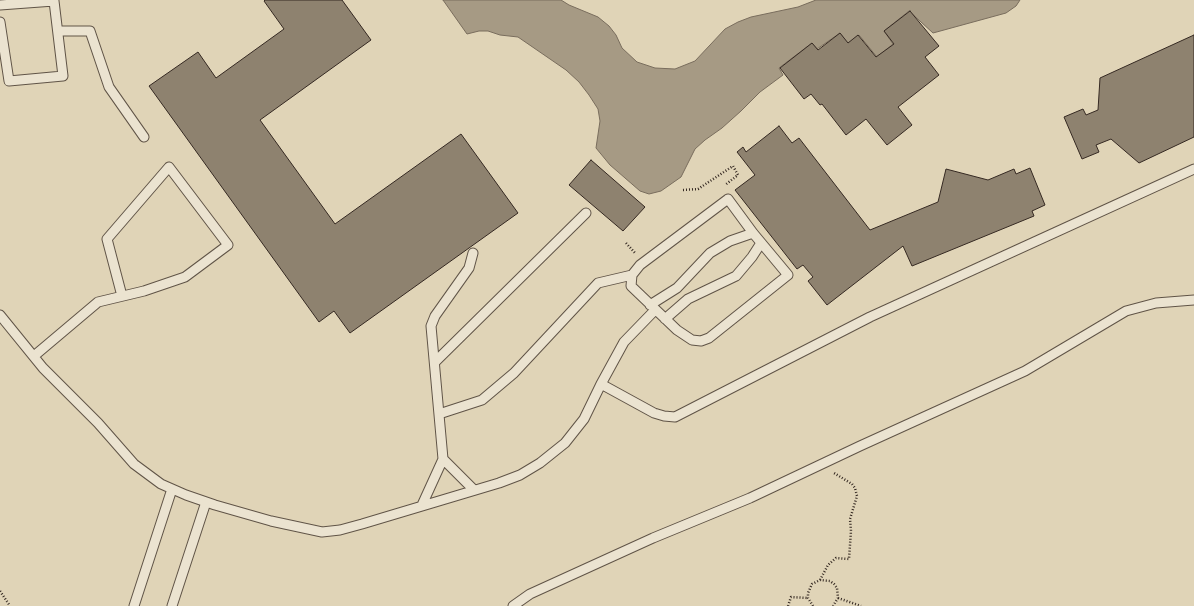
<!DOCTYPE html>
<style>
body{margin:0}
canvas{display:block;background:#e0d4b7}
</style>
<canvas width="1194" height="606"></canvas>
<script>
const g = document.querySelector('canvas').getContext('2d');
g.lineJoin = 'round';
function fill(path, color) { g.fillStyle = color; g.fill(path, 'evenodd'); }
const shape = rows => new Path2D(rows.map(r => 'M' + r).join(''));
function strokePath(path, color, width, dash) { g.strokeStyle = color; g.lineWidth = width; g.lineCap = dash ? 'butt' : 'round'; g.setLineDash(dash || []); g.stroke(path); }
const water = shape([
 [443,0,561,0,569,5,598,17,609,26,616,35,622,48,637,62,655,68,675,69,695,61,725,29,738,22,751,17,798,7,816,0,1020,0,1016,6,1006,13,933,33,909,11,884,31,893,44,877,57,859,35,848,44,840,33,817,49,812,43,779,68,783,75,760,92,741,111,722,128,705,140,695,149,681,177,661,191,649,194,640,191,610,165,596,148,600,121,598,109,589,95,579,82,566,70,518,37,500,35,488,31,479,31,467,34,443,0]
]);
const building = shape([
 [265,0,342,0,371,40,260,120,335,224,461,134,518,213,350,333,334,311,319,322,149,86,198,52,216,78,284,29,264,1,265,0],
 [910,11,939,46,925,57,939,75,898,107,912,125,887,145,866,119,846,135,822,104,820,105,811,94,804,99,780,68,812,43,818,50,840,33,848,43,858,35,876,57,894,44,884,31,910,11],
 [1194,35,1194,137,1139,163,1111,139,1096,145,1099,152,1082,159,1064,117,1083,109,1086,115,1098,110,1100,78,1194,35],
 [779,126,792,143,799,138,870,230,938,202,946,169,988,180,1014,169,1016,174,1030,168,1045,205,1032,211,1034,216,912,266,903,246,827,305,808,281,813,277,803,265,797,269,735,190,755,175,737,152,743,147,746,152,779,126],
 [591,160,645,207,623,231,569,185,591,160]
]);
const path = shape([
 [683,190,698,189,733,166,738,175,725,185],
 [626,243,635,253],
 [820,580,828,565,836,558,849,559,851,531,850,519,857,496,855,488,852,484,834,473],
 [0,591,10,606],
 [838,598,861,606],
 [788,606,791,597,808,598],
 [813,606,808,598,808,593,812,584,820,580,830,581,834,584,837,588,838,598,833,606]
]);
const lane = shape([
 [0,5,54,1,63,76,9,81,0,22],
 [58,31,90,31,109,87,144,137],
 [728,199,753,233,788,275,709,338,701,341,692,340,677,330,631,286,632,275,640,265,728,199],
 [650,305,677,288,710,253,730,241,753,233],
 [0,315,43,368,98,423,134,464,161,484,186,495,215,505,271,521,322,532,340,530,362,524,499,483,520,475,540,463,565,443,584,419,601,384,624,342,655,310],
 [665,319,688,299,736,276,752,257,761,243],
 [34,356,98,302,144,291,185,277,228,245,169,167,107,239,122,296],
 [435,362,586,213],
 [601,384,654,413,664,416,675,417,870,317,1194,169],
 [439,414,482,400,514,373,598,283,632,275],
 [443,459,474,490],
 [422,505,443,459,431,326,435,316,469,268,473,253],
 [134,606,172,489],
 [172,606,206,502],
 [513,606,530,594,653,538,750,498,860,446,1025,371,1126,311,1156,303,1194,300]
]);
fill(water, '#a69a84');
strokePath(water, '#796d5d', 1);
fill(building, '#8e826f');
strokePath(building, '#352922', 1);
strokePath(lane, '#605447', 11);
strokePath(path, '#352922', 2.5, [1, 2]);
strokePath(lane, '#ebe3d0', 9);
</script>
